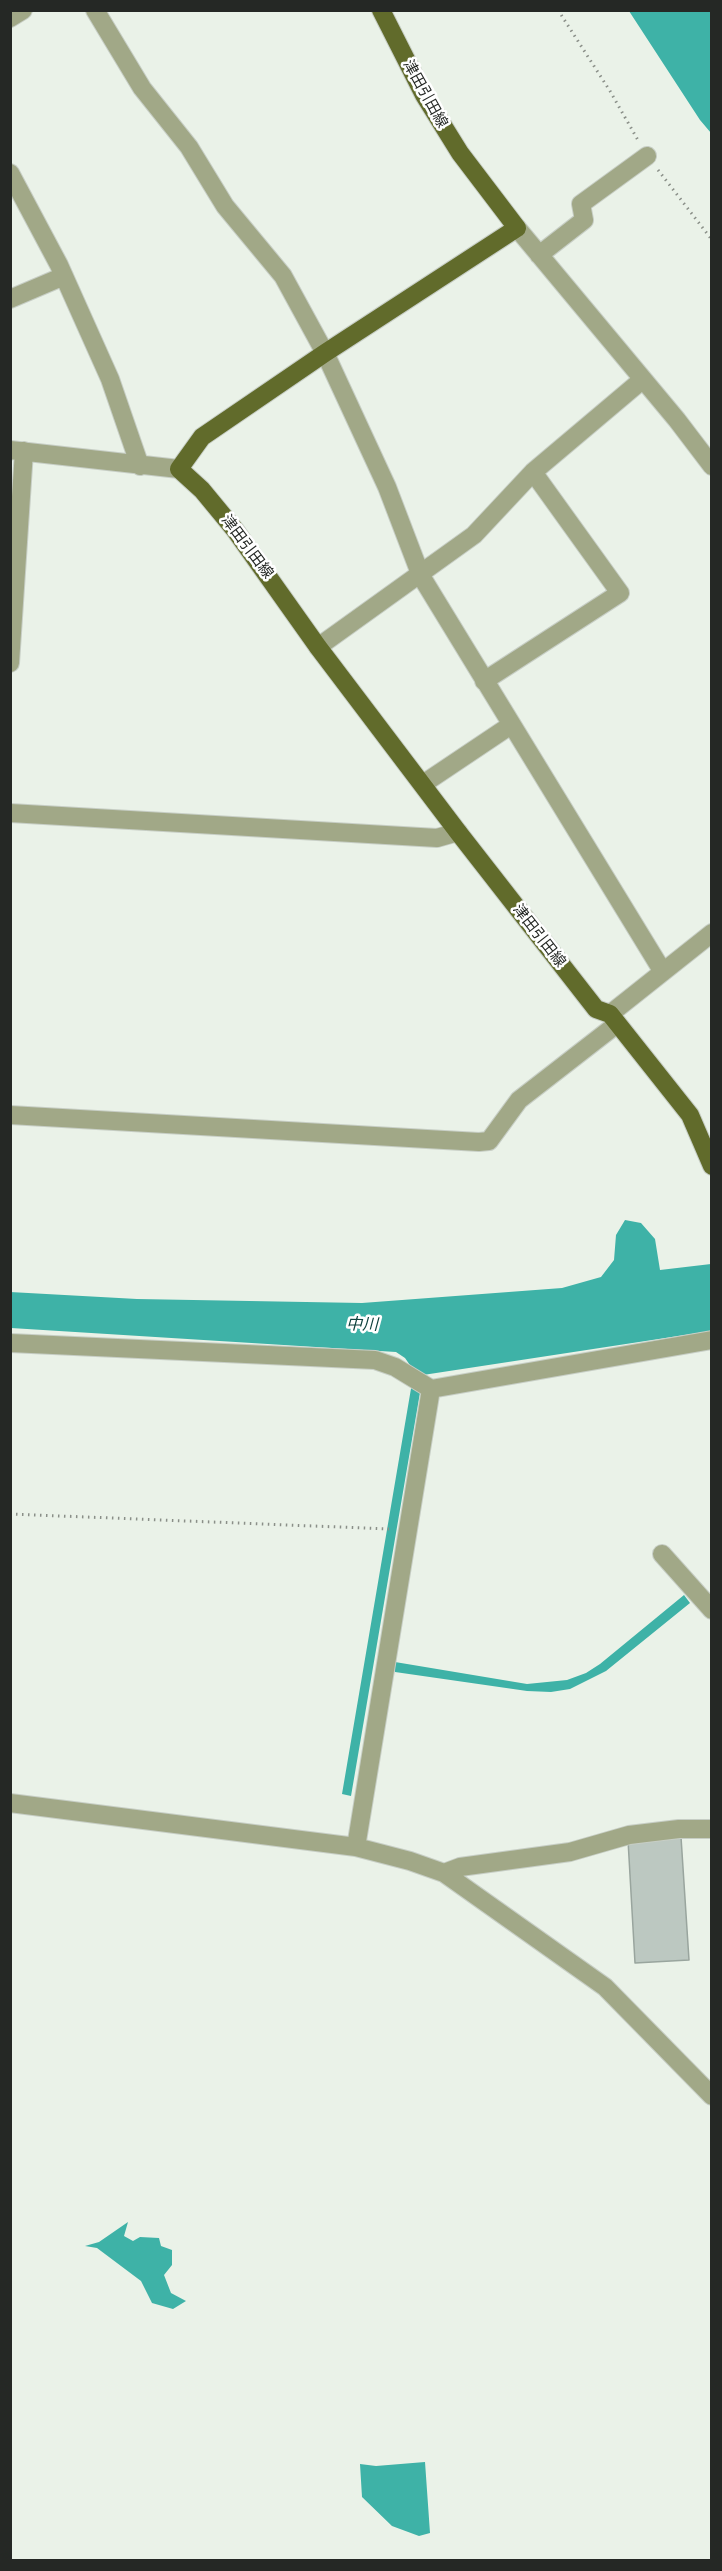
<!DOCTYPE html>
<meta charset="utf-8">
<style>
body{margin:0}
#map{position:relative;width:722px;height:2571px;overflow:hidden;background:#eaf2e8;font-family:"Noto Serif",serif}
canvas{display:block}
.frame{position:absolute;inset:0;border:12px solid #252825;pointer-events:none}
</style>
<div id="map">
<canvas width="722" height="2571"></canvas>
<div class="frame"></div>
</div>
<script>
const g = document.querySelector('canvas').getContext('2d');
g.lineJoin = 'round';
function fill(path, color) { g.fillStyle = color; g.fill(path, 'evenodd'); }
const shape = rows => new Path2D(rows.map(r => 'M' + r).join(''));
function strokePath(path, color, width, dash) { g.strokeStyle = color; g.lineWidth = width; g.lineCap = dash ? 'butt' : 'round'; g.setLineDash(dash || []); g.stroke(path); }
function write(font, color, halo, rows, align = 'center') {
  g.font = font + ' "Noto Serif","Noto Sans JP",serif'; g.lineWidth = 5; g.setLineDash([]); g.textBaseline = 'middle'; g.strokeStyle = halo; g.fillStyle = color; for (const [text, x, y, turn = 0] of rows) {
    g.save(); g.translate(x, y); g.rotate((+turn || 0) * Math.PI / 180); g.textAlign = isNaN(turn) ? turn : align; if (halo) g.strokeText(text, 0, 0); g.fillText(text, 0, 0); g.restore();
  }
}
const water = shape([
 [629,11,711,11,711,133,700,120],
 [625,1220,641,1223,655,1239,660,1270,711,1264,711,1331,423,1375,351,1796,342,1794,414,1371,405,1358,396,1352,11,1328,10,1292,137,1299,362,1303,562,1288,601,1277,614,1260,616,1235],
 [684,1595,690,1603,606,1671,570,1689,551,1692,527,1691,395,1672,395,1662,527,1684,567,1680,586,1673,600,1664],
 [128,2222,124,2236,133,2241,140,2237,159,2238,161,2246,172,2250,172,2265,164,2275,171,2293,186,2301,173,2309,152,2303,141,2281,97,2248,85,2246,99,2242],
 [425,2462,430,2533,419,2536,392,2526,362,2497,360,2464,376,2466]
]);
const building = shape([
 [681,1837,689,1960,635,1963,628,1840,681,1837]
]);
const path = shape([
 [558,10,610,91,639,142],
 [658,170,712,240],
 [10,1514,389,1529]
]);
const minor = shape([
 [95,10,142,88,189,147,225,206,283,276,325,353,387,487,421,576,663,972],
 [10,18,23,10],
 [10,173,59,265,110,379,140,466],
 [517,228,677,420,712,466],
 [539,255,584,220,581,204,647,156],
 [10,299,64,276],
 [10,450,179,469],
 [318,647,474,535,533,472,642,380],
 [10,663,24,451],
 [484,681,620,593,533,472],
 [423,784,511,725],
 [10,813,437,838,458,832],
 [610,1014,712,933],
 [10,1115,479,1142,489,1141,519,1100,617,1024],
 [10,1343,375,1360,395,1367,431,1389,712,1340],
 [662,1554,712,1610],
 [10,1803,356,1847,410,1861,444,1873,605,1987,712,2096],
 [356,1847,431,1389],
 [444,1873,460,1867,570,1852,629,1835,679,1829,712,1829]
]);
const major = shape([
 [381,10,424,95,460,153,517,228,325,353,202,437,179,469,202,490,235,530,318,647,458,832,596,1009,610,1014,690,1115,712,1166]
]);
const streetNames = [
 ["津田引田線",425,94,61],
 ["津田引田線",247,547,53],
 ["津田引田線",539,936,52]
];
const waterNames = [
 ["中川",362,1325,1]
];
fill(water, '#3eb2a7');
fill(building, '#bcc8c1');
strokePath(building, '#99a59e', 1.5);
strokePath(minor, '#c7cec5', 20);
strokePath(major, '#c7cec5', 20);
strokePath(path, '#8a8f88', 3, [1.5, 4.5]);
strokePath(minor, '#a1a887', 18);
strokePath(major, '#616b2b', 18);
write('15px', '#252825', '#fff', streetNames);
write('italic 16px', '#0f423e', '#fff', waterNames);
</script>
